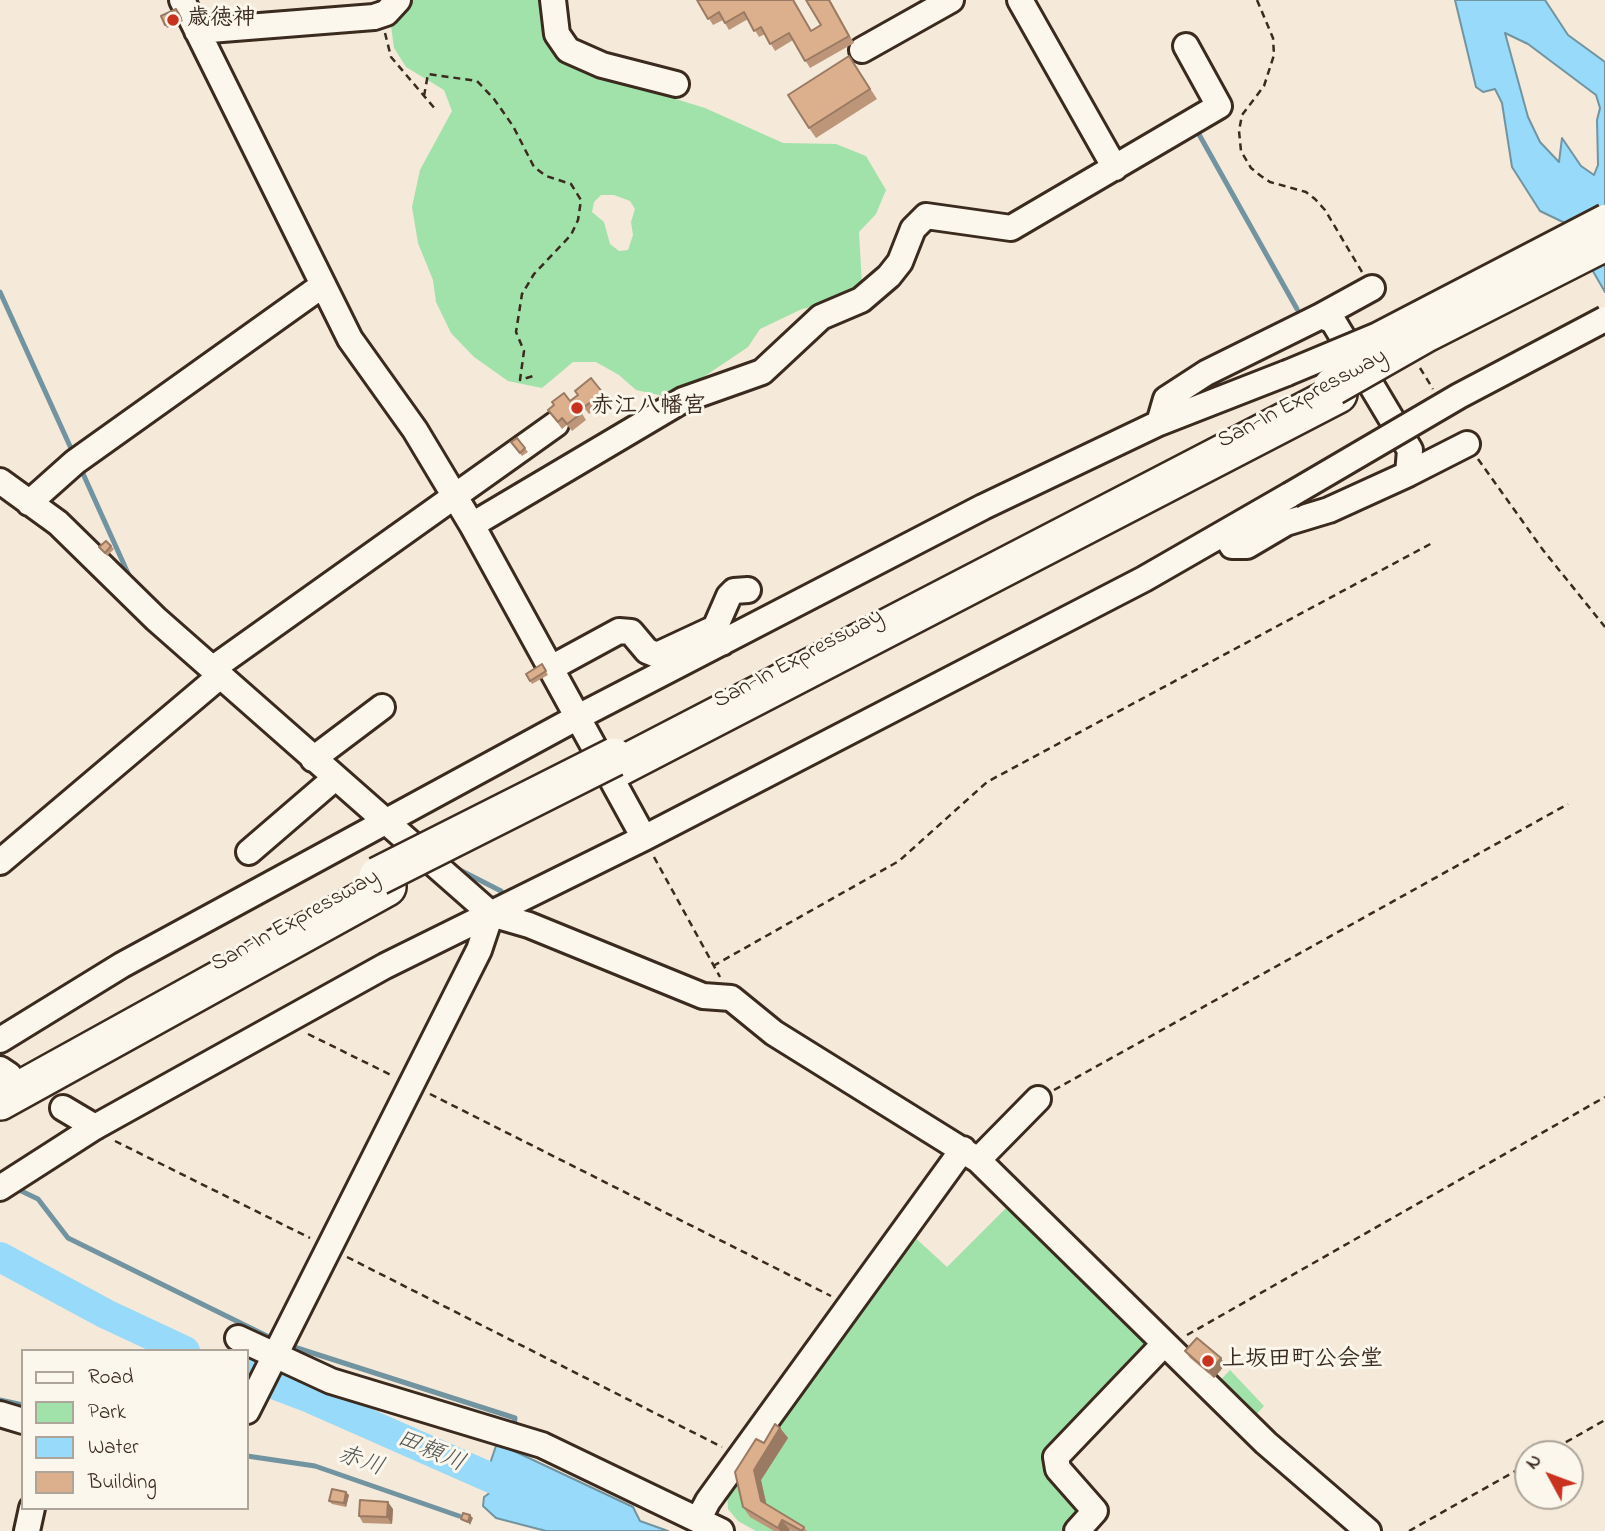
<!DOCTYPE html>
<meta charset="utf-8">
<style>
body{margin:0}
#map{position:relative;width:1605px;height:1531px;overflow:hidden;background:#f5e9d9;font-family:"Indie Flower",sans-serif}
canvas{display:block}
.legend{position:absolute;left:21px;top:1349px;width:228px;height:161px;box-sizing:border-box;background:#fbf7ec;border:2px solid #aea59a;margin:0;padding:9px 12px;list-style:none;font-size:21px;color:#3b2a1e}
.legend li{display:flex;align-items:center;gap:14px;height:35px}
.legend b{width:35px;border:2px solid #aea59a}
.north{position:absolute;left:1514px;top:1440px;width:70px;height:70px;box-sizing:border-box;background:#fbf7ec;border:2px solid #aea59a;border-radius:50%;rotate:311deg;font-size:19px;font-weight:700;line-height:28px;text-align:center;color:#3b2a1e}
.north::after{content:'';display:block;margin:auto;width:24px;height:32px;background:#c8321e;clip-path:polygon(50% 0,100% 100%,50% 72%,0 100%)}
</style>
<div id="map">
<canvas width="1605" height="1531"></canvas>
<ul class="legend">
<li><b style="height:9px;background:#fbf7ec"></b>Road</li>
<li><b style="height:19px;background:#a1e1aa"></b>Park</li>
<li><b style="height:19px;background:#97daf9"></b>Water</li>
<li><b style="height:19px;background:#dcaf8d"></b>Building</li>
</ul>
<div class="north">N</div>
</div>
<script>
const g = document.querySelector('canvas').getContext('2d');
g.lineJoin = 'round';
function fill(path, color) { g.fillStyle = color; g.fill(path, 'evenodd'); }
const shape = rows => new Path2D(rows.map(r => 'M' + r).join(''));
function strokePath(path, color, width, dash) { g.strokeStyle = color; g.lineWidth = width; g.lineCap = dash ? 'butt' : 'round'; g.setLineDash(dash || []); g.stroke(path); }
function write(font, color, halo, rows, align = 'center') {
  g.font = font + ' "Indie Flower","Klee One",sans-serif'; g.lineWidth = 6; g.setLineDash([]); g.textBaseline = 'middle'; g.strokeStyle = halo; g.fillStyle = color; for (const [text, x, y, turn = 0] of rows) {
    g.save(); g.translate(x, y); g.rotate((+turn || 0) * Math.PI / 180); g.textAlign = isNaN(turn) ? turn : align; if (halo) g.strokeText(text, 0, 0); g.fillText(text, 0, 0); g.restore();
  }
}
const green = shape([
 [402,0,543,0,547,41,565,65,705,108,783,143,836,144,866,156,886,190,876,214,859,232,862,285,841,301,802,309,760,329,748,347,702,378,664,396,636,390,619,375,596,362,573,362,542,388,508,381,474,357,451,333,436,302,433,280,418,243,412,207,420,170,452,111,444,90,406,67,394,48,391,26],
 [601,195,614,195,630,201,635,209,631,222,633,235,628,250,619,251,610,244,604,222,592,212,594,202],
 [1009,1205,1154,1348,1052,1452,1088,1506,1070,1531,756,1531,738,1521,728,1509,727,1489,910,1233,947,1267],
 [1230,1370,1264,1406,1252,1419,1215,1386]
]);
const water = shape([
 [1455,0,1545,0,1568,35,1605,62,1605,292,1565,223,1540,211,1512,167,1502,103,1495,89,1483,92,1476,87,1455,0],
 [1505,33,1528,44,1596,95,1600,108,1597,120,1598,165,1594,175,1581,166,1562,138,1559,162,1540,142,1528,117,1505,33],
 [497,1443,633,1507,640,1521,668,1531,546,1531,496,1518,483,1506,484,1497,491,1492,482,1487,497,1443]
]);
const stream = shape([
 [1196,129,1297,309],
 [0,292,74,455],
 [80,467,131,580],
 [454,867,501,891],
 [15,1188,38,1199,68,1238,269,1337],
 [294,1347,515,1418,514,1428],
 [0,1400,23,1405],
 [247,1456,315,1466,459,1516]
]);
const river = shape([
 [0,1257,106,1314,185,1351],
 [247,1374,310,1398,523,1492]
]);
const path = shape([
 [1257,0,1273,38,1274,55,1264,86,1242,115,1239,131,1241,151,1251,168,1261,176,1270,182,1306,192,1315,199,1325,210,1362,272],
 [385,33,391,57,436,110],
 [424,96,428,74,477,81,494,99,513,126,534,167,546,176,571,184,581,200,578,220,571,235,534,274,522,294,516,332,524,351,520,380,533,376],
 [1420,368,1433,389],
 [1478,459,1543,550,1605,627],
 [654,857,720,977],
 [713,966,899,861,987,782,1434,542],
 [308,1034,393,1076],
 [1054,1090,1568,804],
 [430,1094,831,1296],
 [115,1141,310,1238],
 [347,1257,722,1447],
 [1187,1335,1605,1097],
 [1545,1454,1605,1420],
 [1409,1531,1528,1464]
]);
const minor = shape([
 [182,0,350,339,415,430,472,525,644,838],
 [553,0,557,34,568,50,602,65,676,84],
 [1020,0,1115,168],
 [197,31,374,17,386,13,398,0],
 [862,50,951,0],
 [1321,316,1372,288],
 [1159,423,1166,399,1206,373,1321,316,1333,321,1410,450,1408,474,1329,510,1286,523,1247,546,1232,546,1225,534],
 [1408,474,1467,444],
 [0,481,58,523,156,619,491,914,529,925,703,996,731,998,774,1033,978,1160,1266,1443,1368,1531],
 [29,503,75,462,323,285],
 [472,525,683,400,762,372,821,317,861,300,889,276,900,262,913,229,926,216,1011,228,1219,106,1186,46],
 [715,628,729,596,734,591,748,590],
 [551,668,619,631,631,632,647,651,657,655,715,628,722,643],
 [212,669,556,424],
 [313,759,382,707],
 [249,852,335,778],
 [0,862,220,676],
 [0,1040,122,965,578,717,983,507,1159,423,1287,373],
 [0,1069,9,1075],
 [63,1108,95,1127],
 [978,1160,1038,1099],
 [0,1188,95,1127,385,966,644,838,1144,579,1290,495],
 [238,1338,331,1381,542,1445,721,1531],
 [247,1411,479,950,491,914],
 [0,1414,23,1421],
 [698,1520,708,1501,963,1149],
 [27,1531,32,1508],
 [1077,1531,1095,1511,1058,1469,1056,1457,1164,1344]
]);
const highway = shape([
 [619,767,1338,394],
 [0,1101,387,887]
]);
const minorBridge = shape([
 [1287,373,1378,335,1605,217],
 [1290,495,1459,396,1605,319]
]);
const highwayBridge = shape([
 [1333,386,1426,333,1605,242],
 [378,876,614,757]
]);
const wall = shape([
 [697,0,794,0,811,31,821,25,806,0,830,0,854,43,810,68,793,40,775,51,765,34,759,37,748,19,729,30,723,20,713,25],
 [179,12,183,21,167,28,165,25],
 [849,56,877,99,816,138,809,128],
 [591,378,608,400,589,414,585,409,581,412,586,420,572,431,567,425,562,429,548,410,570,401,578,395],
 [517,438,528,452,522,456,511,442],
 [111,546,114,549,107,556,99,547],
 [544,668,548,675,532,684,526,674],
 [1185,1351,1225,1365,1214,1378,1190,1358],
 [780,1428,788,1438,761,1480,766,1504,804,1527,807,1531,792,1531,790,1530,789,1531,774,1531,750,1517,743,1507,764,1443],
 [349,1495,346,1507,332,1504,329,1501],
 [393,1509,392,1524,363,1523,359,1516]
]);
const shadedWall = shape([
 [1221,1358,1225,1365,1214,1378,1209,1372],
 [780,1428,788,1438,761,1480,768,1511,761,1501,754,1470],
 [346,1492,349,1495,346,1507,344,1503],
 [388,1502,393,1509,392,1524,387,1517],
 [470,1515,473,1518,470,1525,468,1522],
 [782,1520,790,1530,789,1531,780,1531,778,1528]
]);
const building = shape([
 [697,0,793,0,811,31,821,25,806,0,829,0,849,36,805,61,789,33,770,44,761,27,754,31,744,12,725,23,719,12,708,19,697,0],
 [176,9,181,18,165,25,161,16,176,9],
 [849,56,870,89,809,128,788,95,849,56],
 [591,378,603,393,584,407,580,402,576,406,582,413,567,424,562,418,558,422,548,410,554,405,552,402,564,393,570,401,578,395,575,391,591,378],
 [517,438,525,448,520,453,511,442,517,438],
 [106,541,111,546,105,553,99,547,106,541],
 [542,664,546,671,530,681,526,674,542,664],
 [1197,1338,1221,1358,1209,1372,1185,1351,1197,1338],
 [775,1424,780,1428,754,1470,761,1501,804,1527,802,1531,782,1520,778,1528,743,1507,735,1472,756,1439,764,1443,775,1424],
 [332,1489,346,1492,344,1503,329,1501,332,1489],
 [360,1500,388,1502,387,1517,359,1516,360,1500],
 [463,1513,470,1515,468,1522,461,1519,463,1513]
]);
const markers = [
 [173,20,7,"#c8321e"],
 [577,408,7,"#c8321e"],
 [1208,1361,7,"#c8321e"]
];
const poiNames = [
 ["歳徳神",187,20],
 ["赤江八幡宮",591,408],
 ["上坂田町公会堂",1222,1361]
];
const streetNames = [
 ["San-In Expressway",1303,400,-28],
 ["San-In Expressway",799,660,-28],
 ["San-In Expressway",296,922,-29]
];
const waterNames = [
 ["田頼川",430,1453,23],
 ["赤川",360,1463,19]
];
fill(green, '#a1e1aa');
fill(water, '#97daf9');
strokePath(water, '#7294a1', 2);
strokePath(stream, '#7294a1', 5);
strokePath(river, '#97daf9', 30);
strokePath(minor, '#3b2a1e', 30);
strokePath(highway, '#3b2a1e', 42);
strokePath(path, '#3b2a1e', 2.5, [7, 5]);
strokePath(minor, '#fbf7ec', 24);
strokePath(highway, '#fbf7ec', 37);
strokePath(minorBridge, '#3b2a1e', 30, []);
strokePath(highwayBridge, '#3b2a1e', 42, []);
strokePath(minorBridge, '#fbf7ec', 24);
strokePath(highwayBridge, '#fbf7ec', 37);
fill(wall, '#bd9679');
fill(shadedWall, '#9a7a63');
fill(building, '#dcaf8d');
strokePath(building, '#9a7a63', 2);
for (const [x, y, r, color] of markers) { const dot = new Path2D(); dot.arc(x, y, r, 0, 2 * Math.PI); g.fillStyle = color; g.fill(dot); strokePath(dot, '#fbf7ec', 2.5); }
write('bold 23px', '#3b2a1e', '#fbf7ec', poiNames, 'left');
write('23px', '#3b2a1e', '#fbf7ec', streetNames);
write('italic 24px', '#525655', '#fbf7ec', waterNames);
</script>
